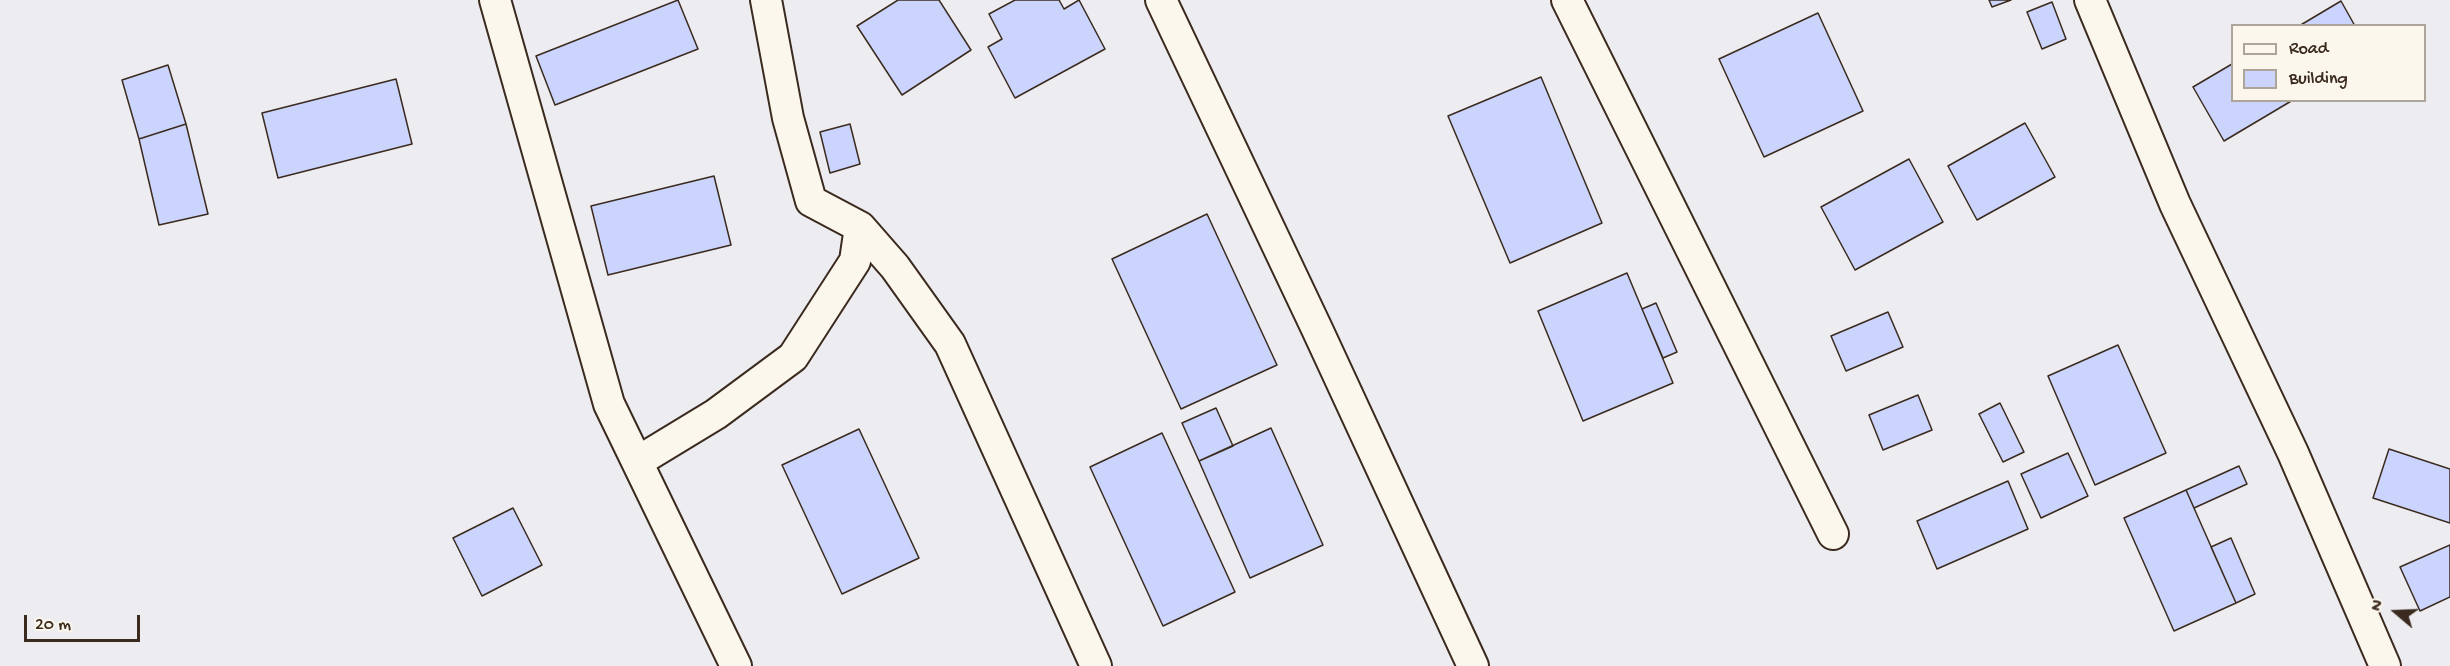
<!DOCTYPE html>
<style>
body{margin:0}
#map{position:relative;width:2450px;height:666px;overflow:hidden;background:#ececf1;font-family:"Gochi Hand",sans-serif}
canvas{display:block}
.legend{position:absolute;left:2231px;top:24px;width:195px;height:78px;box-sizing:border-box;background:#fbf7ec;border:2px solid #aea59a;margin:0;padding:8px 10px;list-style:none;font-size:18px;color:#3b2a1e}
.legend li{display:flex;align-items:center;gap:12px;height:30px}
.legend b{width:30px;border:2px solid #aea59a}
.north{position:absolute;left:2366px;top:582px;width:60px;height:60px;-webkit-text-stroke:4px #fbf7ec;paint-order:stroke;rotate:289deg;font-size:16px;font-weight:700;line-height:24px;text-align:center;color:#3b2a1e}
.north::after{content:'';display:block;margin:auto;width:21px;height:27px;background:#3b2a1e;clip-path:polygon(50% 0,100% 100%,50% 72%,0 100%)}
.scale{position:absolute;left:24px;top:615px;width:116px;height:27px;box-sizing:border-box;border:3px solid #3b2a1e;border-top:0;padding-left:8px;font-size:18px;line-height:21px;white-space:nowrap;color:#3b2a1e;-webkit-text-stroke:4px #fbf7ec;paint-order:stroke}
</style>
<div id="map">
<canvas width="2450" height="666"></canvas>
<ul class="legend">
<li><b style="height:8px;background:#fbf7ec"></b>Road</li>
<li><b style="height:16px;background:#cad4fc"></b>Building</li>
</ul>
<div class="north">N</div>
<div class="scale">20 m</div>
</div>
<script>
const g = document.querySelector('canvas').getContext('2d');
g.lineJoin = 'round';
function fill(path, color) { g.fillStyle = color; g.fill(path, 'evenodd'); }
const shape = rows => new Path2D(rows.map(r => 'M' + r).join(''));
function strokePath(path, color, width, dash) { g.strokeStyle = color; g.lineWidth = width; g.lineCap = dash ? 'butt' : 'round'; g.setLineDash(dash || []); g.stroke(path); }
const building = shape([
 [678,0,698,49,555,105,536,56,678,0],
 [898,0,939,0,971,50,902,95,857,26,898,0],
 [1015,0,1059,0,1064,9,1079,0,1105,49,1015,98,988,47,1002,39,989,14,1015,0],
 [1989,0,2011,0,1992,7,1989,0],
 [2341,1,2355,26,2299,26,2341,1],
 [2052,2,2066,39,2042,49,2027,12,2052,2],
 [1818,13,1863,111,1764,157,1719,59,1818,13],
 [2232,64,2232,100,2293,100,2224,141,2193,87,2232,64],
 [168,65,186,124,139,139,122,80,168,65],
 [1541,77,1602,223,1510,263,1448,116,1541,77],
 [396,79,412,144,278,178,262,113,396,79],
 [2025,123,2055,177,1977,220,1948,166,2025,123],
 [186,124,208,214,159,225,139,139,186,124],
 [850,124,860,164,830,173,820,132,850,124],
 [1909,159,1943,222,1855,270,1821,207,1909,159],
 [714,176,731,245,608,275,591,206,714,176],
 [1207,214,1277,365,1181,409,1112,259,1207,214],
 [1627,273,1673,383,1583,421,1538,311,1627,273],
 [1656,303,1677,352,1663,358,1642,309,1656,303],
 [1888,312,1903,347,1846,371,1831,336,1888,312],
 [2118,345,2166,453,2095,485,2048,376,2118,345],
 [1918,395,1932,430,1883,450,1869,415,1918,395],
 [2000,403,2024,452,2003,462,1979,414,2000,403],
 [1216,408,1233,446,1199,461,1182,423,1216,408],
 [1271,428,1323,545,1250,578,1199,461,1271,428],
 [859,429,919,558,842,594,782,465,859,429],
 [1162,433,1235,592,1163,626,1090,467,1162,433],
 [2389,449,2450,469,2450,523,2373,498,2389,449],
 [2068,453,2088,496,2041,518,2021,474,2068,453],
 [2239,466,2247,484,2194,508,2186,490,2239,466],
 [2008,481,2028,529,1937,569,1917,521,2008,481],
 [2186,490,2236,603,2174,631,2124,518,2186,490],
 [513,508,542,565,482,596,453,538,513,508],
 [2231,538,2255,594,2236,603,2211,547,2231,538],
 [2450,545,2450,597,2420,611,2400,567,2450,545]
]);
const street = shape([
 [495,0,609,404,736,666],
 [1161,0,1317,329,1473,666],
 [1567,0,1833,534],
 [2090,0,2175,204,2293,453,2385,666],
 [860,227,895,267,950,344,1096,666],
 [637,462,716,414,793,357,855,261,860,227,811,201,788,118,766,0]
]);
fill(building, '#cad4fc');
strokePath(building, '#3b2a1e', 1.5);
strokePath(street, '#3b2a1e', 34);
strokePath(street, '#fbf7ec', 30);
</script>
